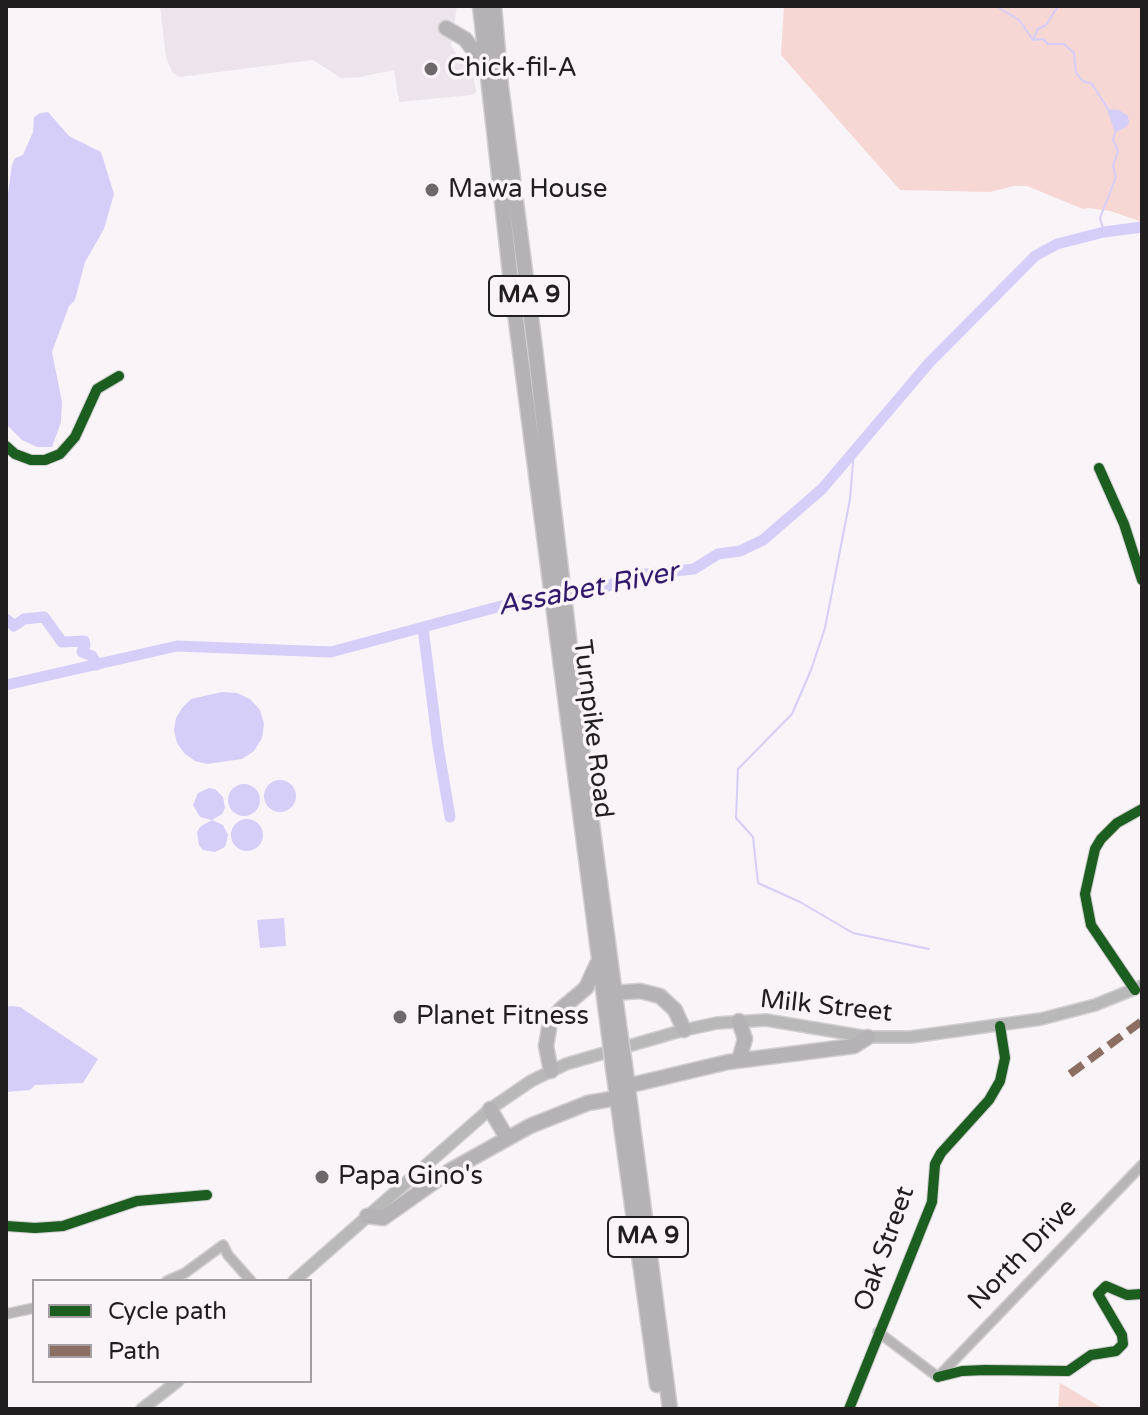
<!DOCTYPE html>
<style>
body{margin:0}
#map{position:relative;width:1148px;height:1415px;overflow:hidden;background:#f9f4f7;font-family:"Varela Round",sans-serif}
canvas{display:block}
.frame{position:absolute;inset:0;border:8px solid #211e20;pointer-events:none}
.legend{position:absolute;left:32px;top:1279px;width:280px;height:104px;box-sizing:border-box;background:#faf3f8;border:2px solid #a39ea2;margin:0;padding:10px 14px;list-style:none;font-size:24px;color:#211e20}
.legend li{display:flex;align-items:center;gap:16px;height:40px}
.legend b{width:40px;border:2px solid #a39ea2}
</style>
<div id="map">
<canvas width="1148" height="1415"></canvas>
<div class="frame"></div>
<ul class="legend">
<li><b style="height:10px;background:#1b5e20"></b>Cycle path</li>
<li><b style="height:10px;background:#8d6e63"></b>Path</li>
</ul>
</div>
<script>
const g = document.querySelector('canvas').getContext('2d');
g.lineJoin = 'round';
function fill(path, color) { g.fillStyle = color; g.fill(path, 'evenodd'); }
const shape = rows => new Path2D(rows.map(r => 'M' + r).join(''));
function strokePath(path, color, width, dash) { g.strokeStyle = color; g.lineWidth = width; g.lineCap = dash ? 'butt' : 'round'; g.setLineDash(dash || []); g.stroke(path); }
function write(font, color, halo, rows, align = 'center') {
  g.font = font + ' "Varela Round",sans-serif'; g.lineWidth = 7; g.setLineDash([]); g.textBaseline = 'middle'; g.strokeStyle = halo; g.fillStyle = color; for (const [text, x, y, turn = 0] of rows) {
    g.save(); g.translate(x, y); g.rotate((+turn || 0) * Math.PI / 180); g.textAlign = isNaN(turn) ? turn : align; if (halo) g.strokeText(text, 0, 0); g.fillText(text, 0, 0); g.restore();
  }
}
const built = shape([
 [160,6,457,6,451,45,456,53,470,59,476,92,472,95,399,102,394,70,360,77,341,78,313,60,179,77,172,72,166,58]
]);
const green = shape([
 [784,6,1142,6,1142,222,1110,211,1089,208,1083,209,1027,186,1014,186,990,192,900,190,781,55],
 [1060,1383,1104,1409,1058,1409]
]);
const water = shape([
 [1107,109,1119,110,1128,116,1129,123,1126,127,1115,133],
 [48,112,69,136,101,152,114,194,104,229,85,262,75,300,69,306,52,352,62,402,61,422,52,447,37,447,22,440,6,424,6,208,12,165,15,158,23,155,33,132,34,117,40,113],
 [222,692,237,693,250,699,260,710,264,724,262,738,254,751,242,759,207,764,195,761,184,753,177,743,174,730,176,718,182,708,191,699],
 '264 796a16 16 0 1 1 32 0a16 16 0 1 1-32 0Z',
 '228 800a16 16 0 1 1 32 0a16 16 0 1 1-32 0Z',
 [209,788,215,789,223,797,225,808,222,814,212,820,223,825,228,835,225,847,215,852,203,850,199,845,197,832,201,826,212,820,200,817,193,805,198,793],
 '231 835a16 16 0 1 1 32 0a16 16 0 1 1-32 0Z',
 [284,918,286,946,260,948,257,920],
 [11,1006,20,1007,98,1059,83,1083,35,1085,30,1090,6,1092,6,1007]
]);
const stream = shape([
 [996,6,1019,20,1033,40,1043,39,1048,44,1064,44,1074,53,1076,73,1083,81,1092,84,1108,109],
 [1033,40,1038,29,1046,25,1058,6],
 [1104,232,1100,218,1116,177,1113,166,1118,151,1113,140,1115,133],
 [854,451,850,499,825,628,811,670,792,714,738,769,736,818,753,837,758,883,800,902,853,933,929,949]
]);
const river = shape([
 [6,619,14,626,24,619,44,617,62,642,84,641,85,645,82,652,92,656,97,665],
 [423,628,438,746,450,817],
 [6,685,177,646,331,652,527,599,589,593,636,575,694,569,718,554,740,551,763,540,822,489,929,363,1035,256,1057,244,1104,232,1142,227]
]);
const minor = shape([
 [6,446,15,454,31,460,45,460,60,454,75,437,97,389,119,376],
 [1099,468,1124,524,1142,580],
 [1135,990,1091,925,1085,894,1095,849,1101,839,1117,823,1142,809],
 [6,1226,35,1228,63,1226,137,1201,207,1195],
 [167,1281,185,1273,223,1245,228,1255,251,1281],
 [6,1314,34,1308],
 [878,1332,938,1377],
 [939,1376,1142,1165],
 [938,1377,962,1371,985,1370,1068,1371,1091,1355,1116,1351,1123,1344,1122,1335,1098,1294,1106,1286,1127,1295,1142,1294],
 [849,1409,932,1202,935,1164,941,1153,989,1100,1000,1081,1005,1058,1000,1026]
]);
const major = shape([
 [294,1281,490,1109,531,1081,566,1064,684,1030,717,1023,766,1020,868,1037,911,1037,1041,1019,1095,1005,1142,986],
 [142,1409,178,1381]
]);
const highway = shape([
 [480,6,511,282,609,1035],
 [494,6,501,86,535,348,582,749,620,1032],
 [446,28,465,39,483,63],
 [615,993,640,991,660,996,675,1010,684,1030],
 [739,1021,745,1039,739,1060],
 [625,1065,670,1409],
 [613,1068,657,1385],
 [551,1071,546,1046,550,1023,561,1009,586,988,597,964],
 [627,1086,728,1062,854,1046,868,1037],
 [490,1109,507,1138],
 [367,1216,383,1218,451,1170,530,1126,588,1103,617,1098]
]);
const highwayBridge = shape([
 [620,1032,625,1065],
 [609,1035,613,1068]
]);
const quiet = shape([
 [1070,1074,1142,1021]
]);
const cycleway = shape([
 [6,446,15,454,31,460,45,460,60,454,75,437,97,389,119,376],
 [1099,468,1124,524,1142,580],
 [1135,990,1091,925,1085,894,1095,849,1101,839,1117,823,1142,809],
 [6,1226,35,1228,63,1226,137,1201,207,1195],
 [938,1377,962,1371,985,1370,1068,1371,1091,1355,1116,1351,1123,1344,1122,1335,1098,1294,1106,1286,1127,1295,1142,1294],
 [849,1409,932,1202,935,1164,941,1153,989,1100,1000,1081,1005,1058,1000,1026]
]);
const markers = [
 [431,69,8,"#6d696b"],
 [432,190,8,"#6d696b"],
 [400,1017,8,"#6d696b"],
 [322,1177,8,"#6d696b"]
];
const shields = [
 [529,296,80],
 [648,1237,80]
];
const shieldNames = [
 ["MA 9",529,296],
 ["MA 9",648,1237]
];
const poiNames = [
 ["Chick-fil-A",447,69],
 ["Mawa House",448,190],
 ["Planet Fitness",416,1017],
 ["Papa Gino's",338,1177]
];
const streetNames = [
 ["Turnpike Road",592,729,83],
 ["Milk Street",826,1007,6],
 ["Oak Street",885,1249,-70],
 ["North Drive",1023,1255,-46]
];
const waterNames = [
 ["Assabet River",588,590,-11]
];
fill(built, '#ede4eb');
fill(green, '#f7d7d4');
fill(water, '#d5cef9');
strokePath(stream, '#d5cef9', 2);
strokePath(river, '#d5cef9', 11);
strokePath(minor, '#d1ced0', 12);
strokePath(major, '#d1ced0', 14);
strokePath(highway, '#d1ced0', 17);
strokePath(minor, '#b7b5b6', 9);
strokePath(major, '#b9b8b9', 11);
strokePath(highway, '#b4b2b4', 14);
strokePath(highwayBridge, '#d1ced0', 17, []);
strokePath(highwayBridge, '#b4b2b4', 14);
strokePath(quiet, '#8d6e63', 8, [16, 8]);
strokePath(cycleway, '#1b5e20', 10);
for (const [x, y, r, color] of markers) { const dot = new Path2D(); dot.arc(x, y, r, 0, 2 * Math.PI); g.fillStyle = color; g.fill(dot); strokePath(dot, '#faf3f8', 3); }
for (const [x, y, w] of shields) { const box = new Path2D(); box.roundRect(x - w / 2, y - 20, w, 40, 6); g.fillStyle = '#faf3f8'; g.fill(box); strokePath(box, '#211e20', 2); }
write('bold 24px', '#211e20', null, shieldNames);
write('26px', '#211e20', '#faf3f8', poiNames, 'left');
write('26px', '#211e20', '#faf3f8', streetNames);
write('italic 28px', '#33196c', '#faf3f8', waterNames);
</script>
